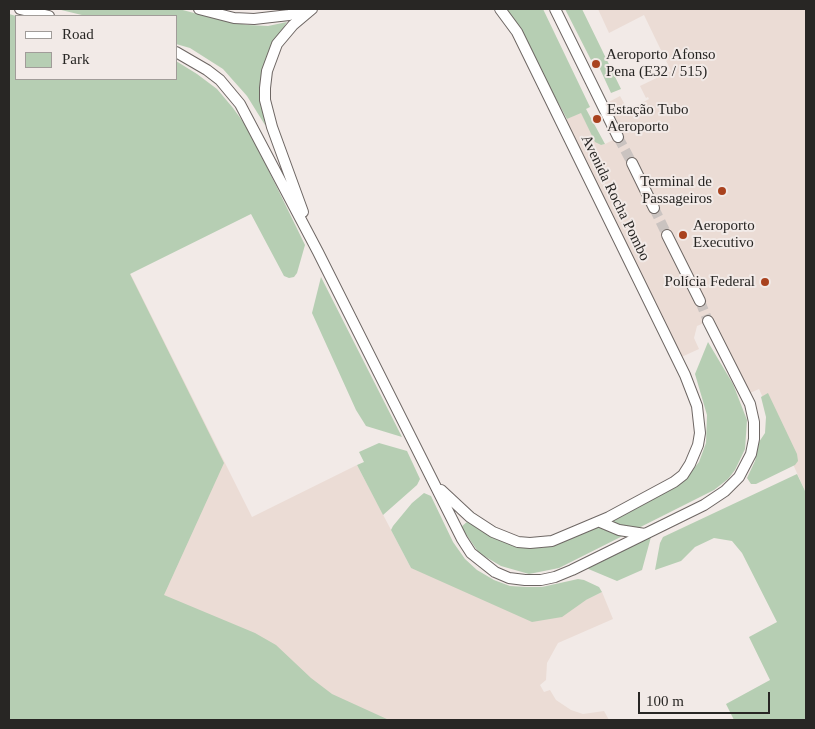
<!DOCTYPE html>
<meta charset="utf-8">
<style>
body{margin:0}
#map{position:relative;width:815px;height:729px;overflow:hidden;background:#f2eae7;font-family:Georgia,serif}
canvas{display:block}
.frame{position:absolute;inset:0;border:10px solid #282624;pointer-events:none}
.legend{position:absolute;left:15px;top:15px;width:162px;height:65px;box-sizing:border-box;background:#f2eae7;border:1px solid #a19c99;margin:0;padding:6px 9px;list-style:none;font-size:15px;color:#282624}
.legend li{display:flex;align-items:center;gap:10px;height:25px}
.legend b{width:25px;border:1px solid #a19c99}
.scale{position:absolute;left:638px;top:692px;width:132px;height:22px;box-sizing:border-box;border:2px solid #282624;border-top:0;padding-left:6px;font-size:15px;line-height:18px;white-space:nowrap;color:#282624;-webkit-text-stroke:4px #f2eae7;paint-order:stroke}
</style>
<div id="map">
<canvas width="815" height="729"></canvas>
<div class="frame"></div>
<ul class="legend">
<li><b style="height:6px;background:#fff"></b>Road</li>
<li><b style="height:14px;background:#b6ceb3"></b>Park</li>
</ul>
<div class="scale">100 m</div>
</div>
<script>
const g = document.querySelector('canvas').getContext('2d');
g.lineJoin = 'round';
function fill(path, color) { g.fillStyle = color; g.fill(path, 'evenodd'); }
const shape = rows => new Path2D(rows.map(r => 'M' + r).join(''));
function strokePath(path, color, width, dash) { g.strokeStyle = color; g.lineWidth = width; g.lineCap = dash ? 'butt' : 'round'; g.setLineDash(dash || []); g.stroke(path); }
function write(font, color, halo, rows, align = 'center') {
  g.font = font + ' Georgia,serif'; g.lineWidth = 4; g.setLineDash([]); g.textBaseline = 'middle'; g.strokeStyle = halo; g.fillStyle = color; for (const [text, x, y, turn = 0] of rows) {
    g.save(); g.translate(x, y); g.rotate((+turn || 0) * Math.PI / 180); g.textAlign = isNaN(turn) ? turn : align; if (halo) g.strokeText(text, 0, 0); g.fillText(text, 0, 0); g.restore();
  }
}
const built = shape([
 [598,9,806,9,806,493,759,389,750,393,713,319,697,326,694,338,699,349,677,359,561,122,581,112,595,141,601,145,605,144,623,135,607,103,620,96,628,110,649,99,648,97,646,98,640,86,671,71,644,15,609,33],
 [9,203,130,273,252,517,357,465,411,568,586,600,602,592,613,619,558,643,547,663,546,680,540,685,544,692,550,690,556,700,571,710,583,714,604,711,609,720,9,720]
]);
const green = shape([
 [57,9,179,9,224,21,248,25,268,26,287,22,273,45,262,93,265,125,247,96,223,69,190,48,176,44,176,16,86,16],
 [507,9,543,9,590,107,586,109,605,144,601,145,595,142,581,113,567,119],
 [565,9,582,9,621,89,611,93,595,58,591,60],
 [9,14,16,16,16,79,176,79,176,61,197,74,217,89,233,108,249,130,305,245,297,273,294,277,289,278,284,276,251,214,130,274,224,463,164,595,255,633,276,645,311,678,332,694,389,720,9,720],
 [321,277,402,437,366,426,356,410,312,313],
 [708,342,733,384,747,420,745,449,735,470,728,479,714,490,559,568,529,574,501,566,479,553,461,527,468,521,518,546,542,548,563,541,687,477,699,462,706,443,707,415,695,374],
 [768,393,797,454,798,461,795,465,756,484,751,484,747,478,755,461,759,442,765,433,766,417,761,397],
 [379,443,407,451,420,479,417,485,383,515,357,465,364,462,359,452],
 [797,474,806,493,806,720,734,720,726,704,770,680,749,637,777,622,742,553,732,541,714,538,695,547,681,561,655,570,660,543,663,537],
 [424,493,431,496,453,542,465,559,477,570,494,580,510,586,526,587,542,587,578,579,584,580,599,587,602,592,586,600,562,617,532,622,411,568,391,530,393,526,412,503],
 [651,537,642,570,617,581,586,568]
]);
const secondaryTunnel = shape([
 [618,137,632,163],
 [654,208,667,235],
 [700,301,708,321]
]);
const secondary = shape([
 [20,9,49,16],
 [199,9,234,18,254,19,289,15,306,9],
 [555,9,618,137],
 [176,52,207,70,220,80,240,104,318,252,462,539,471,553,495,572,509,578,525,580,541,580,555,577,572,570,704,505,725,491,739,477,751,454,754,439,754,422,750,404,708,321],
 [632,163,654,208],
 [303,212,272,127,265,100,265,88,267,71,277,44,293,25,312,9],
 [667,235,700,301],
 [441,490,470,517,493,532,518,542,530,543,552,541,609,517,674,482,683,475,690,464,698,445,700,433,697,406,685,375,517,32,500,9],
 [600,522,619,530,645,534]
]);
const markers = [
 [596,64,5,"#a9421e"],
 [597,119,5,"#a9421e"],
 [722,191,5,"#a9421e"],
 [683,235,5,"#a9421e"],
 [765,282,5,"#a9421e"]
];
const poiNames = [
 ["Aeroporto Afonso",606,55],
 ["Pena (E32 / 515)",606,72],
 ["Estação Tubo",607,110],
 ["Aeroporto",607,127],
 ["Terminal de",712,182,"right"],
 ["Passageiros",712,199,"right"],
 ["Aeroporto",693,226],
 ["Executivo",693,243],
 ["Polícia Federal",755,282,"right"]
];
const streetNames = [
 ["Avenida Rocha Pombo",615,198,64]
];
fill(built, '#ebdcd5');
fill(green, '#b6ceb3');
strokePath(secondaryTunnel, '#cac3c0', 10, [10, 5]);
strokePath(secondary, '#6e6764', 12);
strokePath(secondary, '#fff', 10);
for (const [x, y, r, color] of markers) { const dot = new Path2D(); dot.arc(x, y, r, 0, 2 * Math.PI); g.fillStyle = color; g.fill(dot); strokePath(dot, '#f2eae7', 2); }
write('15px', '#282624', '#f2eae7', poiNames, 'left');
write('15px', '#282624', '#f2eae7', streetNames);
</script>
